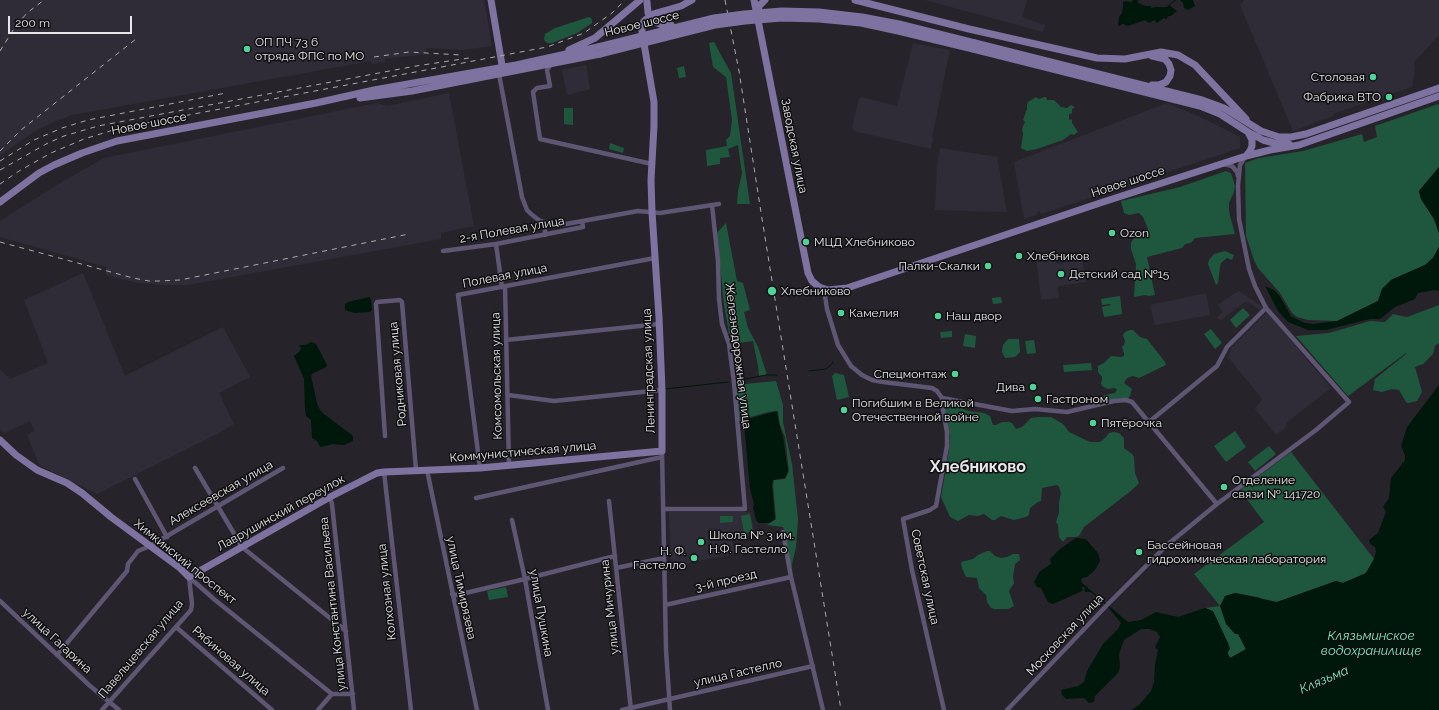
<!DOCTYPE html>
<meta charset="utf-8">
<style>
body{margin:0}
#map{position:relative;width:1439px;height:710px;overflow:hidden;background:#26242a;font-family:Raleway,sans-serif}
canvas{display:block}
.scale{position:absolute;left:8px;top:16px;width:124px;height:18px;box-sizing:border-box;border:2px solid #e7e7ea;border-top:0;padding-left:5px;font-size:12px;line-height:14px;white-space:nowrap;color:#e7e7ea;-webkit-text-stroke:3px #0f0e10;paint-order:stroke}
</style>
<div id="map">
<canvas width="1439" height="710"></canvas>
<div class="scale">200 m</div>
</div>
<script>
const g = document.querySelector('canvas').getContext('2d');
g.lineJoin = 'round';
function fill(path, color) { g.fillStyle = color; g.fill(path, 'evenodd'); }
const shape = rows => new Path2D(rows.map(r => 'M' + r).join(''));
function strokePath(path, color, width, dash) { g.strokeStyle = color; g.lineWidth = width; g.lineCap = dash ? 'butt' : 'round'; g.setLineDash(dash || []); g.stroke(path); }
function write(font, color, halo, rows, align = 'center') {
  g.font = font + ' Raleway,sans-serif'; g.lineWidth = 3; g.setLineDash([]); g.textBaseline = 'middle'; g.strokeStyle = halo; g.fillStyle = color; for (const [text, x, y, turn = 0] of rows) {
    g.save(); g.translate(x, y); g.rotate((+turn || 0) * Math.PI / 180); g.textAlign = isNaN(turn) ? turn : align; if (halo) g.strokeText(text, 0, 0); g.fillText(text, 0, 0); g.restore();
  }
}
const built = shape([
 [0,0,484,0,492,46,463,50,426,48,426,54,385,59,385,62,372,64,371,61,72,115,56,121,37,130,12,147,0,156],
 [925,0,1027,0,1022,17,1045,25,1043,32],
 [1244,0,1439,0,1439,35,1414,62,1415,67,1412,87,1333,114,1333,116,1293,131,1240,5],
 [913,43,950,50,932,137,933,138,931,149,854,131,852,127,859,99,862,97,897,106],
 [586,65,590,89,567,95,562,70],
 [449,93,474,226,441,233,441,239,188,285,162,285,138,283,105,275,106,267,0,237,0,221,65,180,104,158,377,103,387,106],
 [1167,103,1198,116,1240,137,1240,148,1041,214,1040,211,1036,212,1037,215,1024,219,1014,162],
 [940,148,997,157,1007,212,935,210,937,165],
 [1041,255,1041,257,1052,256,1053,261,1056,260,1057,264,1082,260,1086,282,1059,286,1058,288,1059,298,1041,300,1036,256],
 [83,273,125,376,223,327,250,377,219,393,234,424,221,432,97,494,39,465,27,435,35,431,30,421,4,433,0,429,0,369,10,379,48,363,24,300],
 [1239,291,1263,307,1260,310,1246,301,1220,321,1217,317,1223,312,1217,305],
 [1206,293,1210,315,1155,325,1150,305],
 [1267,312,1331,388,1286,423,1288,426,1276,435,1255,409,1262,399,1228,357,1232,347],
 [669,512,750,512,755,534,732,539,735,554,671,566]
]);
const green = shape([
 [589,17,592,19,592,23,577,33,552,43,547,43,544,40,545,34,555,28],
 [714,42,731,73,750,204,737,204,738,191,742,173,738,145,728,149,730,157,720,158,720,164,707,166,706,150,727,146,726,140,730,136,732,120,726,77,713,67,709,43],
 [684,66,686,77,679,78,677,68],
 [1036,97,1039,99,1044,97,1046,97,1047,100,1054,100,1061,107,1067,108,1071,105,1075,107,1072,109,1072,113,1069,114,1069,119,1070,120,1072,119,1072,123,1078,132,1074,135,1071,134,1063,140,1037,149,1027,151,1021,148,1023,134,1022,129,1025,122,1023,120,1027,109,1027,105,1028,102],
 [1438,104,1439,106,1439,167,1419,191,1421,199,1434,219,1439,233,1439,247,1433,258,1425,265,1391,280,1382,289,1378,301,1337,321,1308,320,1297,317,1292,313,1280,293,1258,268,1254,260,1246,236,1245,163,1259,158,1303,151,1362,134,1364,142,1377,137,1375,126],
 [564,108,573,108,573,125,564,124],
 [610,143,624,148,623,153,609,149],
 [1226,171,1231,173,1235,186,1234,192,1229,203,1229,210,1230,216,1235,234,1195,238,1191,243,1185,244,1182,248,1147,257,1155,295,1149,296,1145,295,1134,297,1136,264,1131,249,1131,243,1134,237,1147,235,1148,229,1143,217,1139,213,1129,215,1124,213,1121,201,1180,187],
 [726,223,737,281,743,283,750,310,744,312,748,328,758,347,767,375,759,376,758,366,753,341,731,344,724,305,717,233],
 [1225,251,1234,255,1232,260,1227,258,1221,263,1220,267,1218,283,1216,285,1208,264,1209,260,1214,254],
 [1120,296,1122,314,1104,317,1102,307,1111,305,1110,304,1102,305,1101,299],
 [1001,297,1002,303,993,304,992,298],
 [1439,305,1439,343,1435,346,1433,354,1423,364,1415,367,1422,392,1417,401,1408,403,1406,402,1399,390,1392,389,1382,392,1373,390,1375,379,1406,354,1406,353,1348,396,1296,336,1329,333,1370,321,1385,322,1393,314,1407,317],
 [1243,308,1250,315,1236,328,1230,320],
 [1211,329,1222,343,1215,349,1204,334],
 [1130,330,1133,330,1140,337,1147,339,1165,362,1166,365,1139,378,1133,376,1127,378,1124,383,1132,389,1130,396,1128,398,1115,399,1106,402,1103,400,1103,397,1105,395,1115,393,1117,390,1115,388,1108,389,1102,386,1101,383,1102,380,1102,377,1098,372,1098,366,1104,363,1111,356,1121,357,1124,356,1124,353,1122,347,1124,345,1125,341,1123,335,1125,332],
 [952,331,952,337,941,338,940,332],
 [965,334,976,336,975,348,963,346],
 [1008,339,1019,339,1020,352,1015,357,1005,358,1002,352,1003,345],
 [1034,340,1036,353,1027,354,1025,341],
 [1091,363,1092,370,1064,372,1063,365],
 [835,373,844,375,849,397,837,400,832,376],
 [776,381,783,405,783,422,792,464,798,519,796,547,791,569,785,532,783,527,767,525,776,519,773,485,774,480,785,479,789,471,785,437,780,425,778,412,777,411,768,412,747,418,739,426,735,385],
 [949,405,959,407,968,411,984,413,990,416,993,425,996,425,1002,422,1009,422,1012,423,1016,429,1022,427,1031,418,1038,417,1051,417,1063,424,1069,432,1090,442,1100,442,1105,438,1109,433,1113,432,1119,433,1124,438,1124,448,1132,454,1134,457,1135,473,1139,483,1132,490,1084,527,1079,536,1076,537,1067,537,1063,542,1059,537,1058,525,1056,522,1059,513,1059,503,1061,493,1059,487,1057,485,1042,488,1041,501,1038,502,1030,508,1029,515,1026,517,1014,520,1001,516,995,520,992,520,984,514,978,516,969,515,958,521,950,517,941,497,949,450,950,436,944,408],
 [1235,431,1246,447,1226,462,1214,446],
 [1269,446,1276,454,1255,471,1248,462],
 [1291,452,1374,559,1366,573,1353,579,1342,583,1336,581,1283,600,1276,602,1270,602,1258,597,1235,593,1226,596,1220,606,1238,633,1246,650,1230,658,1213,612,1205,608,1220,606,1194,574,1264,522,1240,490],
 [750,514,753,532,744,533,741,516],
 [720,516,733,516,733,522,720,523],
 [987,551,990,551,995,556,1001,558,1007,557,1013,554,1019,554,1020,560,1015,564,1013,577,1014,583,1009,591,1014,606,1008,609,994,609,991,608,987,602,986,595,979,588,977,578,966,577,962,568,961,562,973,559,978,555],
 [506,587,508,597,489,600,487,591]
]);
const water = shape([
 [1133,0,1139,0,1137,2,1145,6,1151,6,1151,8,1155,7,1167,7,1169,5,1177,11,1171,16,1169,16,1166,19,1164,18,1157,23,1154,20,1149,23,1145,20,1128,26,1123,24,1118,26,1119,17,1122,13,1123,7,1123,3,1124,1,1131,2],
 [1180,0,1193,0,1195,6,1188,10,1184,8,1183,3],
 [1439,167,1439,233,1434,219,1421,199,1419,191],
 [1439,247,1439,291,1435,290,1418,293,1415,299,1395,307,1380,319,1370,319,1326,330,1308,330,1288,322,1278,311,1265,286,1274,290,1279,295,1291,316,1305,323,1313,324,1337,321,1378,301,1382,289,1391,280,1425,265,1433,258],
 [369,297,371,300,372,310,370,312,354,313,345,310,345,304,348,302],
 [311,342,316,344,327,365,326,367,312,374,311,376,317,403,320,410,324,414,352,435,353,437,353,441,344,445,332,444,326,446,320,447,317,441,312,438,311,420,306,416,305,410,304,379,294,356,300,351,301,348,299,345,305,345],
 [1439,385,1439,710,1131,710,1139,705,1151,691,1154,682,1155,664,1158,650,1155,647,1160,637,1157,632,1150,629,1141,629,1124,640,1119,654,1120,667,1118,673,1095,696,1094,702,1089,703,1084,698,1066,699,1062,695,1061,690,1078,686,1084,682,1087,671,1103,644,1118,629,1121,623,1108,607,1091,592,1085,592,1084,587,1081,587,1083,590,1080,592,1053,604,1048,602,1041,588,1037,587,1034,582,1040,571,1051,564,1050,559,1060,549,1076,538,1086,539,1090,544,1098,553,1100,561,1095,570,1087,577,1082,578,1081,582,1128,622,1141,620,1156,612,1178,617,1205,608,1213,611,1228,643,1230,649,1227,653,1230,658,1246,649,1238,634,1235,634,1226,624,1220,606,1225,596,1235,593,1277,602,1336,581,1343,583,1366,573,1374,559,1376,552,1375,547,1370,544,1369,540,1378,533,1386,512,1383,507,1389,498,1391,478,1405,460,1405,455,1401,446,1407,427],
 [777,411,779,424,783,437,788,471,785,478,773,480,772,485,775,519,769,523,759,523,756,520,753,507,754,504,750,489,744,423,748,419]
]);
const stream = shape([
 [1169,5,1176,0],
 [809,371,826,369,833,363,833,362],
 [736,381,766,375,775,375,777,376],
 [665,389,728,382]
]);
const street = shape([
 [551,64,547,70,550,86,537,88,533,92,540,139,652,164],
 [499,74,522,197,527,210,531,214,540,221,551,224,566,224,638,211,660,213,719,204],
 [1224,164,1232,166,1237,172,1238,176],
 [545,235,545,228],
 [496,244,502,287],
 [443,251,496,244,583,227,582,221],
 [505,286,509,465],
 [824,290,827,309,838,345,851,366,862,375,872,380,883,382,932,388,937,391,942,398,1012,411,1035,409,1067,412,1114,401,1126,400,1132,402,1217,504],
 [506,340,659,324],
 [508,395,554,401,662,390],
 [942,398,942,404,947,432,947,446,936,506,930,510,903,519,912,570,944,710],
 [1149,422,1217,366,1227,347,1266,308],
 [385,436,376,304,377,302,400,300,402,302,416,470],
 [662,451,666,650,670,710],
 [195,468,242,547,346,631],
 [480,468,458,295,655,258],
 [427,470,477,710],
 [384,472,411,710],
 [135,479,167,537],
 [330,497,332,504,354,710],
 [476,498,662,457],
 [609,501,631,710],
 [663,509,745,509,734,383,729,344,722,324,719,299,718,261,712,205],
 [512,520,525,579,548,710],
 [783,532,791,577,823,710],
 [616,568,664,558],
 [189,577,215,600,332,694],
 [452,594,457,595,525,579,615,556],
 [0,601,89,685,119,710],
 [665,605,791,577],
 [176,627,272,710],
 [57,655,127,571,128,564,138,551,150,546,283,468],
 [332,694,353,694],
 [102,710,191,610,192,604,189,577],
 [318,710,332,694],
 [622,710,813,666],
 [1007,710,1109,603,1167,545,1217,504,1316,430,1349,402,1266,308,1255,286,1249,269,1239,219,1238,186,1240,165,1245,157]
]);
const secondary = shape([
 [491,0,503,71],
 [754,0,808,273,812,281,819,287,828,290,847,288,1103,202,1246,156,1270,150,1299,145,1439,96],
 [855,0,969,29,1097,58,1125,59,1161,52,1178,55,1195,65,1246,119],
 [758,13,759,6,765,0],
 [975,43,1202,100,1224,108,1261,131,1279,137,1291,137,1306,134,1439,88],
 [973,49,1200,106,1220,114,1248,132,1263,140,1274,143,1289,144],
 [569,50,595,38,640,0],
 [1152,56,1165,59,1169,64,1171,70,1170,76,1166,82,1159,85,1152,85],
 [360,98,412,91,600,54],
 [1246,156,1250,151,1252,146,1252,140,1248,132],
 [0,202,39,173,54,165,82,153,117,141,316,103,374,90,516,65,598,47],
 [0,440,16,455,37,470,67,483,82,493,111,517,180,568,189,577,330,497,377,473,384,472,480,468,662,451,662,390,659,317,652,212,651,180,654,126,654,102,642,32,642,26,644,21,653,14,681,6,692,0]
]);
const rail = shape([
 [725,0,739,71,760,206,841,710],
 [0,51,15,27,27,13,44,0],
 [374,57,409,52,461,55],
 [0,151,21,130,136,39],
 [0,161,34,140,62,128,88,120,226,93],
 [0,170,48,143,64,136,98,126,416,66,469,58],
 [0,184,19,171,51,153,84,139,120,128,547,47,584,33,612,13,625,0],
 [0,242,133,278,149,281,159,281,180,280,409,234]
]);
const secondaryBridge = shape([
 [647,2,648,13,652,20,662,25,671,25],
 [598,47,714,18,744,14,782,11,819,12,862,17,899,24,975,43],
 [600,54,715,25,745,21,782,18,819,19,861,23,898,31,973,49]
]);
const markers = [
 [247,49,4,"#4fd398"],
 [1373,77,4,"#4fd398"],
 [1389,97,4,"#4fd398"],
 [1112,233,4,"#4fd398"],
 [806,242,4,"#4fd398"],
 [1019,256,4,"#4fd398"],
 [988,266,4,"#4fd398"],
 [1061,274,4,"#4fd398"],
 [772,291,5,"#4fd398"],
 [841,313,4,"#4fd398"],
 [938,316,4,"#4fd398"],
 [955,374,4,"#4fd398"],
 [1033,387,4,"#4fd398"],
 [1038,399,4,"#4fd398"],
 [844,410,4,"#4fd398"],
 [1093,423,4,"#4fd398"],
 [1224,487,4,"#4fd398"],
 [701,542,4,"#4fd398"],
 [1139,552,4,"#4fd398"],
 [694,558,4,"#4fd398"]
];
const streetNames = [
 ["Новое шоссе",642,24,-14],
 ["Новое шоссе",149,124,-11],
 ["Заводская улица",794,146,79],
 ["Новое шоссе",1128,182,-18],
 ["2-я Полевая улица",512,230,-10],
 ["Полевая улица",505,276,-11],
 ["Железнодорожная улица",738,356,83],
 ["Ленинградская улица",649,371,-92],
 ["Родниковая улица",398,374,-95],
 ["Комсомольская улица",497,376,-91],
 ["Коммунистическая улица",523,452,-5],
 ["Алексеевская улица",221,493,-30],
 ["Лаврушинский переулок",281,513,-29],
 ["Химкинский проспект",185,562,39],
 ["Советская улица",925,577,78],
 ["3-й проезд",726,581,-13],
 ["улица Тимирязева",461,588,78],
 ["Колхозная улица",387,592,-96],
 ["улица Константина Васильева",333,604,-96],
 ["улица Мичурина",610,607,-96],
 ["улица Пушкина",541,613,80],
 ["Московская улица",1065,635,-47],
 ["улица Гагарина",57,641,43],
 ["Павельцевская улица",141,649,-50],
 ["Рябиновая улица",231,661,41],
 ["улица Гастелло",738,673,-13]
];
const poiNames = [
 ["ОП ПЧ 73 6",255,42],
 ["отряда ФПС по МО",255,56],
 ["Столовая",1365,77,"right"],
 ["Фабрика ВТО",1381,97,"right"],
 ["Ozon",1120,233],
 ["МЦД Хлебниково",814,242],
 ["Хлебников",1027,256],
 ["Палки-Скалки",980,266,"right"],
 ["Детский сад №15",1069,274],
 ["Хлебниково",781,291],
 ["Камелия",849,313],
 ["Наш двор",946,316],
 ["Спецмонтаж",947,374,"right"],
 ["Дива",1025,387,"right"],
 ["Гастроном",1046,399],
 ["Погибшим в Великой",852,403],
 ["Отечественной войне",852,417],
 ["Пятёрочка",1101,423],
 ["Отделение",1232,480],
 ["связи № 141720",1232,494],
 ["Школа № 3 им.",709,535],
 ["Н.Ф. Гастелло",709,549],
 ["Бассейновая",1147,545],
 ["гидрохимическая лаборатория",1147,559],
 ["Н. Ф.",686,551,"right"],
 ["Гастелло",686,565,"right"]
];
const waterNames = [
 ["Клязьминское",1371,636],
 ["водохранилище",1371,651],
 ["Клязьма",1324,680,-23]
];
const districtNames = [
 ["Хлебниково",978,467]
];
fill(built, '#2f2c38');
fill(green, '#1f573e');
fill(water, '#00170b');
strokePath(stream, '#00170b', 1);
strokePath(street, '#5e5673', 4.5);
strokePath(secondary, '#7e72a0', 7);
strokePath(rail, '#abaaae', 1, [5, 5]);
strokePath(secondaryBridge, '#7e72a0', 7);
for (const [x, y, r, color] of markers) { const dot = new Path2D(); dot.arc(x, y, r, 0, 2 * Math.PI); g.fillStyle = color; g.fill(dot); strokePath(dot, '#0f0e10', 1.5); }
write('12px', '#e7e7ea', '#0f0e10', streetNames);
write('12px', '#e7e7ea', '#0f0e10', poiNames, 'left');
write('italic 13px', '#7aefb7', '#0f0e10', waterNames);
write('bold 16px', '#e7e7ea', '#0f0e10', districtNames);
</script>
